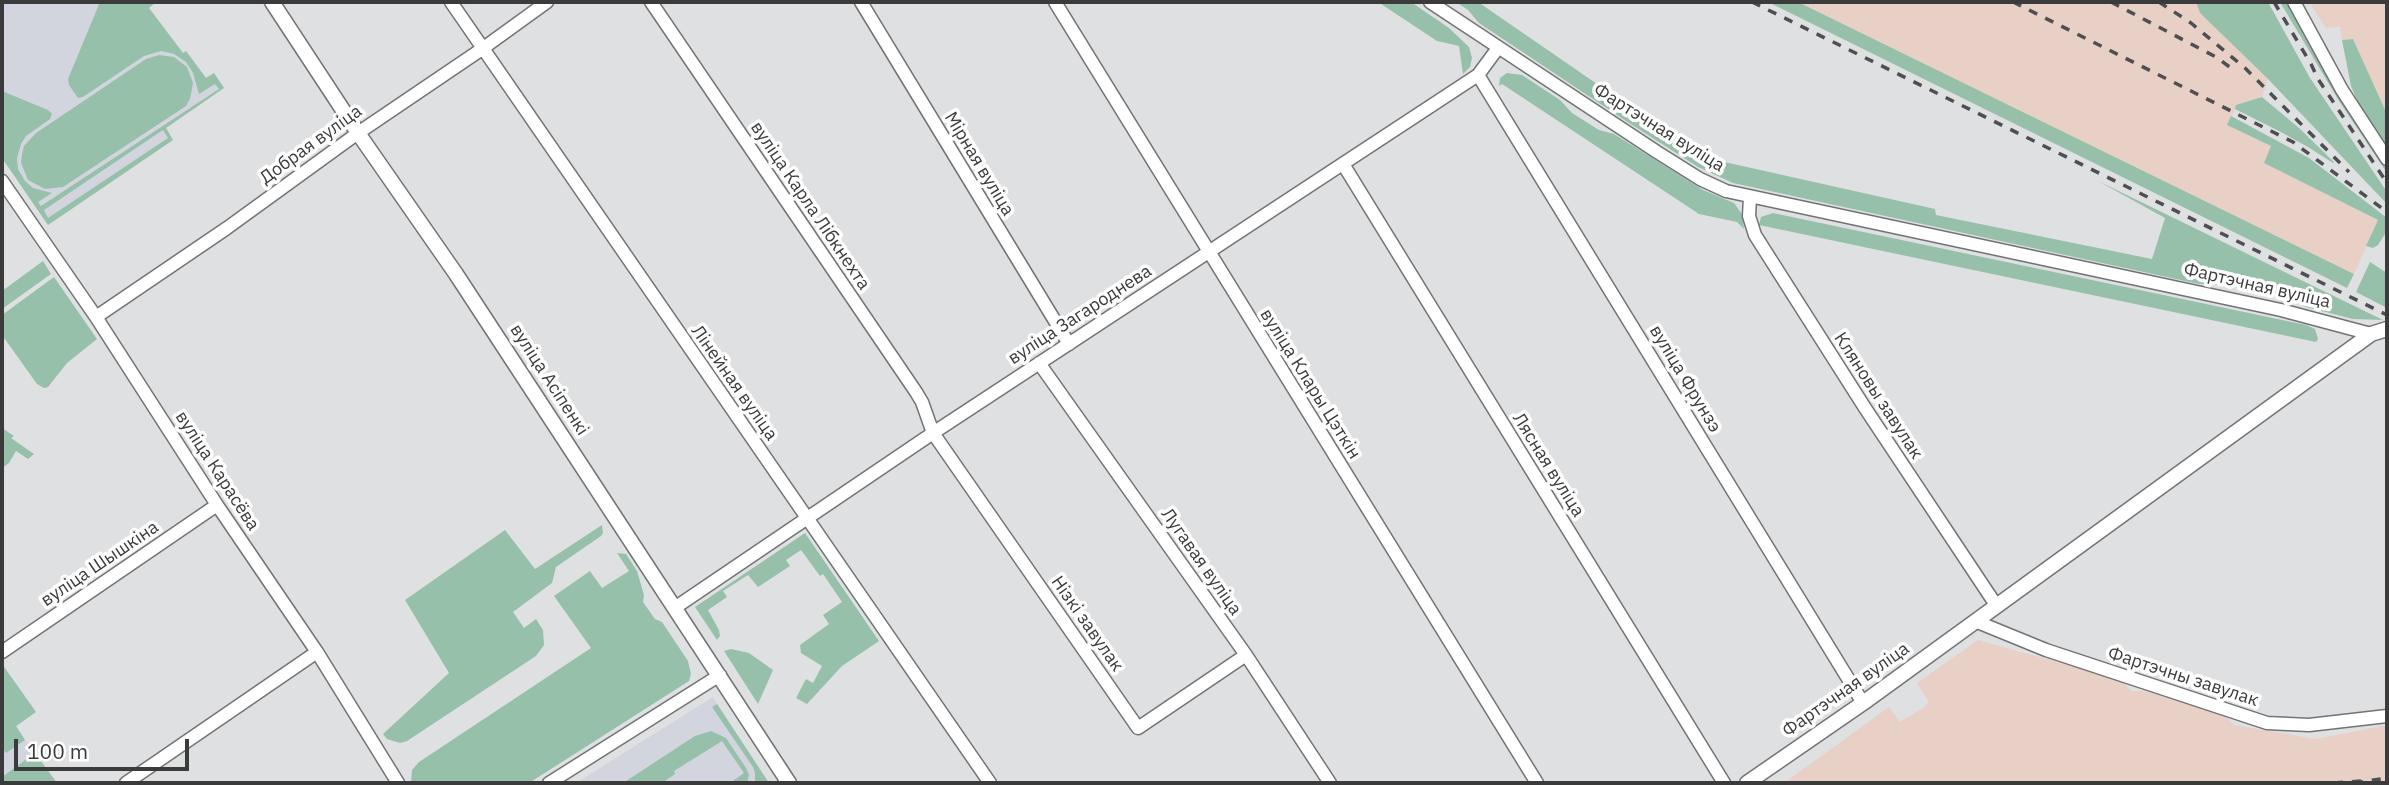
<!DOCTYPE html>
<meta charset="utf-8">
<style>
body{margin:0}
#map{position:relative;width:2389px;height:785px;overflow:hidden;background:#dfe0e2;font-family:"IBM Plex Sans",sans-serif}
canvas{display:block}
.frame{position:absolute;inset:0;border:4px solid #3b3b3c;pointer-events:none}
.scale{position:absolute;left:14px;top:739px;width:175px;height:32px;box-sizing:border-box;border:4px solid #3b3b3c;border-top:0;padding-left:9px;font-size:21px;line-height:24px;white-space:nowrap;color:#3b3b3c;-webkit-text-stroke:5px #fff;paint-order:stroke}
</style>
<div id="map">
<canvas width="2389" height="785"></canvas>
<div class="frame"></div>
<div class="scale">100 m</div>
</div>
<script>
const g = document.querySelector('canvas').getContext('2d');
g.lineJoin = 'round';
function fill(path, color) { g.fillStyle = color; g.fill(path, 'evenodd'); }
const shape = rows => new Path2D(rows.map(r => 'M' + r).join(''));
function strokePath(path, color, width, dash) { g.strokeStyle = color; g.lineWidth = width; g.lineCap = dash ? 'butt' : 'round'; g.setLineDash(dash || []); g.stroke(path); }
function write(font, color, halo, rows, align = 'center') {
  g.font = font + ' "IBM Plex Sans",sans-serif'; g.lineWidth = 7; g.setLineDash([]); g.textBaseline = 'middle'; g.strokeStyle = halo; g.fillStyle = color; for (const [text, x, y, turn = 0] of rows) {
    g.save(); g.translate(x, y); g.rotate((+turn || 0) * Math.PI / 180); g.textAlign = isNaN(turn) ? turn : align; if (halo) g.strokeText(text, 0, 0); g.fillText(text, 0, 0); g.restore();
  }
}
const industrial = shape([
 [1798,2,2196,2,2200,13,2268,79,2262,97,2237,105,2228,125,2271,146,2265,163,2378,220,2354,274],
 [2309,2,2387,2,2387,114,2353,39,2342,40,2340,27,2326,28],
 [1978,640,2076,667,2123,683,2132,691,2144,691,2225,716,2234,725,2316,739,2387,725,2387,783,1784,783,1889,707,1900,722,1923,708,1929,702,1917,683]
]);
const built = shape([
 [2,2,156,2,149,8,183,53,186,51,206,78,214,73,224,88,166,128,173,140,48,225,2,158],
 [2,664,36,712,16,727,57,783,2,783],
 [713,697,769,783,576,783]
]);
const green = shape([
 [100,2,156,2,149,8,183,53,186,51,206,78,214,73,224,88,166,128,173,140,48,225,2,158,2,91,48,110,52,114,50,119,26,136,21,144,17,158,18,169,25,181,33,188,52,193,38,202,41,206,219,89,215,84,199,94,193,73,186,62,174,54,161,51,144,56,83,97,78,98,69,85,68,79],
 [163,130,168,138,48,218,44,210],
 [1378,2,1411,2,1449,28,1469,47,1472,58,1470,67,1463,74,1459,46,1437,41],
 [1456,2,1478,2,1613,95,1711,159,1935,209,1936,215,2152,259,2165,218,2098,181,2383,320,2353,319,2306,307,2271,292,2237,285,2199,284,1733,183,1698,167,1626,121,1479,23,1468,10],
 [1768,2,1798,2,2354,274,2347,288],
 [2196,2,2268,2,2310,78,2387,192,2387,204,2268,79,2200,13],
 [2280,2,2286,2,2337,91,2387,166,2387,173,2339,101],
 [2353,39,2387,114,2387,148,2363,114,2351,86,2342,40],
 [159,55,174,57,187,67,193,83,190,99,186,106,63,187,45,189,28,180,21,163,22,154,24,146,36,133,146,59],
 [1507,73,1522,75,1560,100,1572,113,1599,130,1614,134,1703,190,1734,203,1742,214,1744,229,1737,222,1699,214,1502,84,1499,86,1500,78],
 [2262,97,2299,128,2334,162,2333,163,2308,147,2279,131,2235,109,2236,105],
 [2231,116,2309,158,2387,218,2387,231,2378,245,2373,248,2366,246,2378,220,2264,163,2271,146,2227,125],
 [1773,213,2306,325,2315,329,2318,339,2316,342,1759,225,1761,217],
 [43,261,51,274,2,309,2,291],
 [2370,262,2387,273,2387,308,2356,292],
 [54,277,97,339,67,363,48,387,44,388,37,384,2,335,2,315],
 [2,428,14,436,11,438,34,454,28,459,16,451,9,463,2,468],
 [602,525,603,533,601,536,556,567,552,583,513,612,524,628,536,619,543,630,544,645,536,656,407,741,400,743,387,739,383,734,449,673,405,600,505,530,535,569],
 [805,533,879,641,842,666,807,704,796,698,806,679,813,683,822,666,801,653,800,645,829,624,823,615,842,602,823,574,820,576,801,550,786,560,790,566,758,587,748,575,723,591,727,597,708,610,719,630,720,636,717,640,695,607],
 [617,553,626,554,637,571,644,595,643,602,655,619,662,622,688,661,691,674,689,681,529,783,411,783,412,770,419,762,591,648,554,596,590,571,602,588,629,571],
 [731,649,749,653,773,670,758,704,724,651],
 [2,664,36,712,16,726,25,740,6,753,2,747],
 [717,704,769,783,755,783,755,773,753,767,712,707],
 [711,731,726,738,746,768,749,775,747,783,730,783,744,773,722,741,674,771,675,774,662,783,623,783,695,736],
 [35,753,57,783,2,783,2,777]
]);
const minor = shape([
 [451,2,990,783],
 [651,2,916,392,922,402,933,433,1138,728,1246,655],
 [861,2,1069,344],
 [1055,2,1537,783],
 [1430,2,1657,152,1700,179,1726,191,2281,310,2371,334],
 [2294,2,2342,90,2387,159],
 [1478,75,1863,703],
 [1343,164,1724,783],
 [2,181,96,317,217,505,317,652,398,783],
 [1750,198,1749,216,1755,235,1865,408,1996,605],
 [96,317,227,228,358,133,482,49,547,2],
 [1039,363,1246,655,1330,783],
 [676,607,933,433,1478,75,1498,48],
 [1975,621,2046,650,2267,723,2309,725,2387,716],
 [2,652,217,505],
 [126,783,317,652],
 [549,783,720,675]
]);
const major = shape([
 [272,2,358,133,456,274,789,783],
 [1747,783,1863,703,2371,334,2387,329]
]);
const rail = shape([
 [1752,2,2387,315],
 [2013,2,2293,142,2387,212],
 [2111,2,2216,57,2231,68],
 [2159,2,2191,23,2245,68,2349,172],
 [2274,2,2311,64,2318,79,2387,183],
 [2334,783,2362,781],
 [2354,783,2387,778]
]);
const streetNames = [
 ["Фартэчная вуліца",1659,128,32],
 ["Добрая вуліца",311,145,-36],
 ["Мірная вуліца",979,164,59],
 ["вуліца Карла Лібкнехта",810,206,56],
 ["Фартэчная вуліца",2257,286,13],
 ["вуліца Загароднева",1080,315,-33],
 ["вуліца Фрунзэ",1685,379,59],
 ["вуліца Асіпенкі",549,380,57],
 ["Лінейная вуліца",734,383,55],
 ["вуліца Клары Цэткін",1310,384,58],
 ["Кляновы завулак",1878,396,57],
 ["Лясная вуліца",1548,465,58],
 ["вуліца Карасёва",217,471,57],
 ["Лугавая вуліца",1201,562,55],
 ["вуліца Шышкіна",100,564,-34],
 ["Нізкі завулак",1087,624,55],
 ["Фартэчны завулак",2183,677,18],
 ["Фартэчная вуліца",1846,690,-35]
];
fill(industrial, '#e8d0c7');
fill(built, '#d2d5de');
fill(green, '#97c0aa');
strokePath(minor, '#737375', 15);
strokePath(major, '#737375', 17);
strokePath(minor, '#fff', 12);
strokePath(major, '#fff', 14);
strokePath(rail, '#4e4f50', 3.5, [9, 9]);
write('18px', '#3b3b3c', '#fff', streetNames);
</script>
